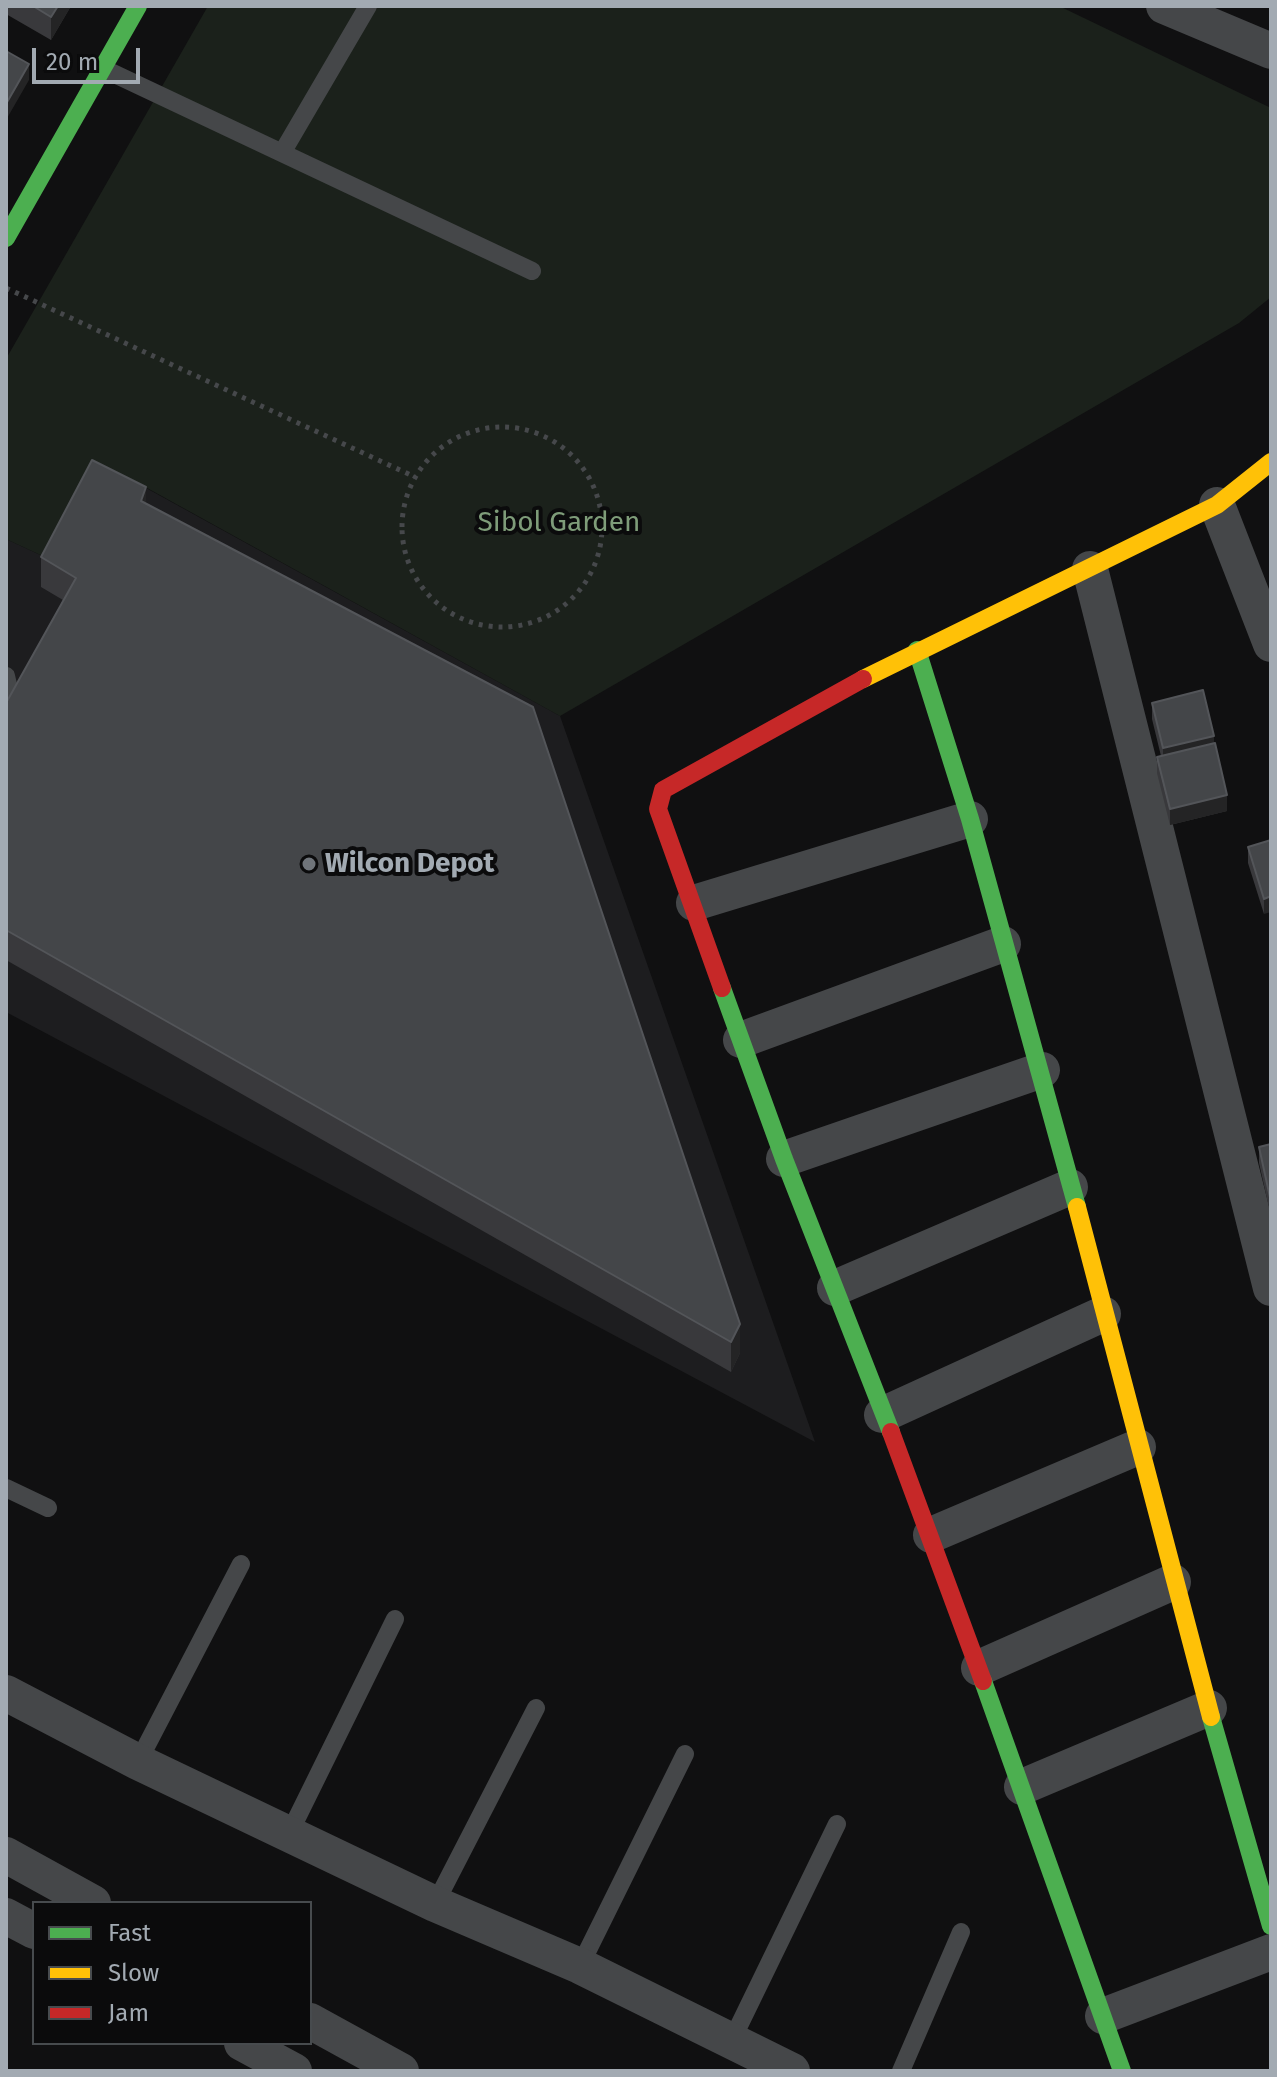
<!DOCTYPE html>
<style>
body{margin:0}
#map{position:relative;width:1277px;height:2077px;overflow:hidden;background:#101011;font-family:"Fira Sans",sans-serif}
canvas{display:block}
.frame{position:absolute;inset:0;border:8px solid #a2aab2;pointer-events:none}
.legend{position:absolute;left:32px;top:1901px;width:280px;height:144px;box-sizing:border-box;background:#0b0b0c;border:2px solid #474b4e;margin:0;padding:10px 14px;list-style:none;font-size:24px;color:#a2aab2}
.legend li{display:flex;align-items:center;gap:16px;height:40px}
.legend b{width:40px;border:2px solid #474b4e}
.scale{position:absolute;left:32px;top:48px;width:108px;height:36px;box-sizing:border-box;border:4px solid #a2aab2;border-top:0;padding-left:10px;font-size:24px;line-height:28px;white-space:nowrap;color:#a2aab2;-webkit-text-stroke:6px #0b0b0c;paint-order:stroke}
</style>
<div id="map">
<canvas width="1277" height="2077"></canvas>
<div class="frame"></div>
<ul class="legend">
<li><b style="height:10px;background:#4caf50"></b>Fast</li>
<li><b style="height:10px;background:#ffc107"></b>Slow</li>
<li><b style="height:10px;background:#c62828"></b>Jam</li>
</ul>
<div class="scale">20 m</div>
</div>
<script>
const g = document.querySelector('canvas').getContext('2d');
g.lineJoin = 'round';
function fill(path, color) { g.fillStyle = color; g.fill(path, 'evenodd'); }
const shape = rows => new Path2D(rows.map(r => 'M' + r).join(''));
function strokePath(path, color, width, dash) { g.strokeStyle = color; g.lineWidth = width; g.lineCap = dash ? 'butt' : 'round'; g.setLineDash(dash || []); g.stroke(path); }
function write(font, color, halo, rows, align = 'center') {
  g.font = font + ' "Fira Sans",sans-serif'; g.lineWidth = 8; g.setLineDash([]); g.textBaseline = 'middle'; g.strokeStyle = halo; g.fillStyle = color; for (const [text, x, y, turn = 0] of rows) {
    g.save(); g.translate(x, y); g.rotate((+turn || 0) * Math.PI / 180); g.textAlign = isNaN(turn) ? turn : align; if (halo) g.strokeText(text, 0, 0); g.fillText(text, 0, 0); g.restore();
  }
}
const built = shape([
 [128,478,560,716,815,1442,6,1012,6,539,75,571]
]);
const green = shape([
 [208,6,1059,6,1271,108,1271,297,1239,323,560,716,129,478,75,571,6,539,6,359]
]);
const path = shape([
 [6,288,415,477],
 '402 527a100 100 0 1 1 200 0a100 100 0 1 1-200 0Z'
]);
const lane = shape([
 [102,68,532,271],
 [282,153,368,6],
 [6,676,9,689,6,709],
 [6,1488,48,1508],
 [138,1762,241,1564],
 [289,1834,395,1619],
 [435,1904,536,1708],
 [580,1966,685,1754],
 [732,2040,837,1824],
 [901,2071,961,1932]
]);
const street = shape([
 [1164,6,1271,51],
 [1217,505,1271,644],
 [1090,569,1271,1288],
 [694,903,970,819],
 [741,1040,1003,944],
 [784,1159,1042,1070],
 [835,1288,1070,1187],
 [882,1415,1103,1314],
 [931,1535,1138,1447],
 [979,1668,1173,1582],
 [6,1693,138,1762,435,1904,580,1966,792,2071],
 [1022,1787,1209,1708],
 [6,1855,93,1903],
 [6,1916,34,1931],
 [1103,2016,1271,1952],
 [310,2021,401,2071],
 [242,2043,294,2071]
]);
const fast = shape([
 [6,238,138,6],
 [917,650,970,819,1077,1207],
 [722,988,784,1159,891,1432],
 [983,1681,1122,2071],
 [1211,1717,1271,1926]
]);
const slow = shape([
 [863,679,1217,505,1271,462],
 [1077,1207,1211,1717]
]);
const jam = shape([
 [722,988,658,809,663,790,863,679],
 [891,1432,983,1681]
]);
const wall = shape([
 [6,6,71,6,51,40,6,14],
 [146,503,740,1353,731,1372,6,960,6,703,63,600,41,587,41,557],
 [1152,703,1214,743,1227,811,1170,825,1157,773,1157,757,1161,756,1152,719],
 [1271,840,1264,914,1248,863,1248,847],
 [1271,1144,1271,1217,1259,1163,1259,1147]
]);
const shadedWall = shape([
 [58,6,71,6,51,40,51,17],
 [29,64,29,80,6,120,6,104],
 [146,487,146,517,141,501],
 [1214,736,1214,752,1163,764,1163,748],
 [1227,795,1227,811,1170,825,1170,809],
 [1271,896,1271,912,1264,914,1264,899],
 [740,1324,740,1353,731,1372,731,1342]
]);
const building = shape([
 [33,6,58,6,51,17,33,6],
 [6,51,29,64,6,104,6,51],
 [92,460,146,487,141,501,533,707,740,1324,731,1342,6,930,6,703,76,578,41,557,92,460],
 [1203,690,1214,736,1163,748,1152,703,1203,690],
 [1215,743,1227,795,1170,809,1157,757,1215,743],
 [1271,840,1271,896,1264,899,1248,847,1271,840],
 [1271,1144,1271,1202,1259,1147,1271,1144]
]);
const markers = [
 [309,864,8,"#6f747a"]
];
const parkNames = [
 ["Sibol Garden",559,523]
];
const poiNames = [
 ["Wilcon Depot",325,864]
];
fill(built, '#1d1d1f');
fill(green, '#1b211b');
strokePath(path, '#46484b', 5, [4, 6]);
strokePath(lane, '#454749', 18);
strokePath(street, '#454749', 36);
strokePath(fast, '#4caf50', 18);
strokePath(slow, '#ffc107', 18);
strokePath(jam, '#c62828', 18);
fill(wall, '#39393c');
fill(shadedWall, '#242425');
fill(building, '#444649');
strokePath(building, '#535559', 2);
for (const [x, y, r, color] of markers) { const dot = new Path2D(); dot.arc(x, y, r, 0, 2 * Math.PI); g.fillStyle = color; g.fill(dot); strokePath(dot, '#0b0b0c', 3); }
write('28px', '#7e9c79', '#0b0b0c', parkNames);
write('bold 28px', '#a2aab2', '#0b0b0c', poiNames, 'left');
</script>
